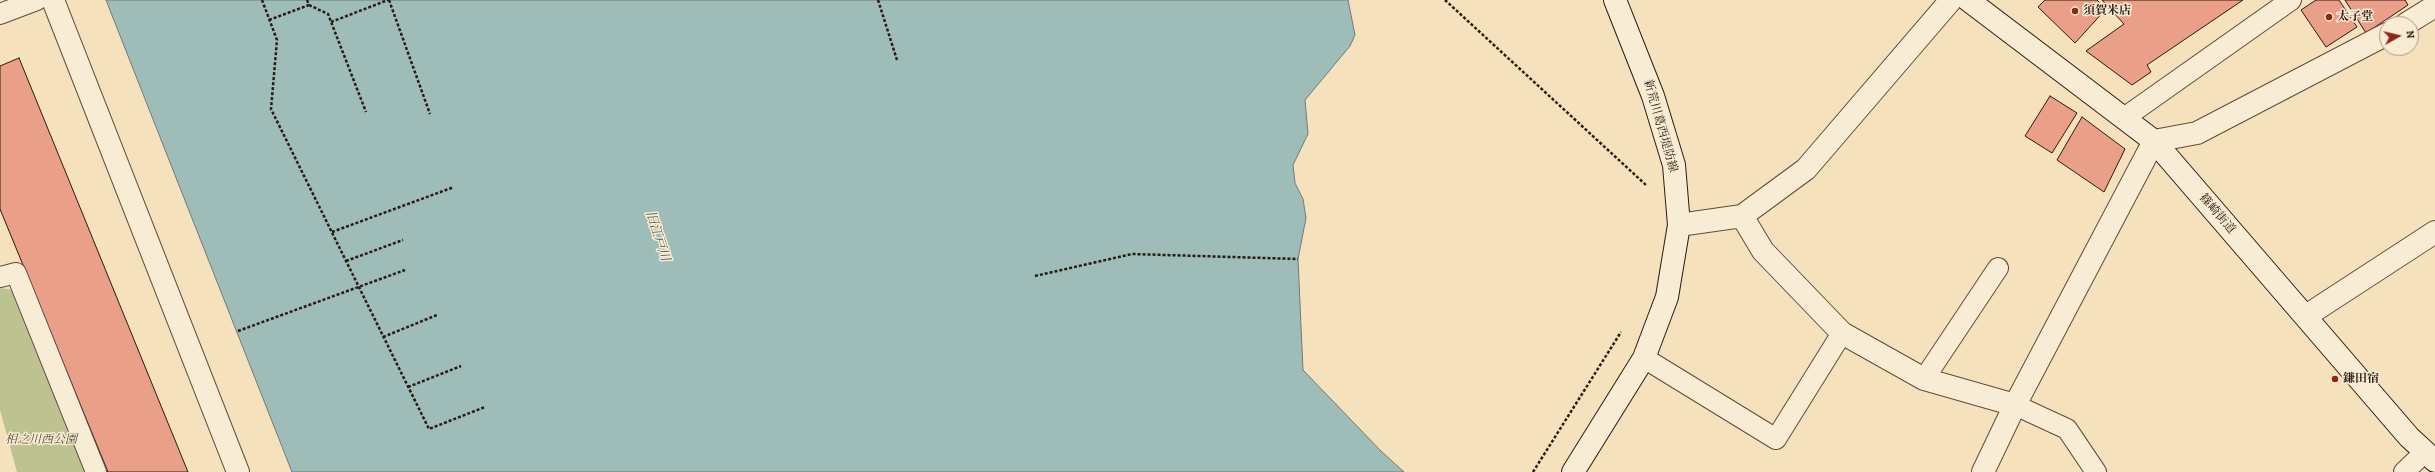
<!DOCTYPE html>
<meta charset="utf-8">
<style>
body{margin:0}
#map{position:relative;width:2435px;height:472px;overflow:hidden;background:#f6e1bd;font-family:Alegreya,serif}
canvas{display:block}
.north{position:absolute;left:2379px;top:16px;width:40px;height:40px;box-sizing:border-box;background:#f9ecd4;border:1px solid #a79886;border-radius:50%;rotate:82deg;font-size:11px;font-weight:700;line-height:16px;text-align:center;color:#2d1a12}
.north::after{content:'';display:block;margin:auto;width:14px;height:18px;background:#8f2418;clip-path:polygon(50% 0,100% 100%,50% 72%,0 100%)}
</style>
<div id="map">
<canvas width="2435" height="472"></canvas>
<div class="north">N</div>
</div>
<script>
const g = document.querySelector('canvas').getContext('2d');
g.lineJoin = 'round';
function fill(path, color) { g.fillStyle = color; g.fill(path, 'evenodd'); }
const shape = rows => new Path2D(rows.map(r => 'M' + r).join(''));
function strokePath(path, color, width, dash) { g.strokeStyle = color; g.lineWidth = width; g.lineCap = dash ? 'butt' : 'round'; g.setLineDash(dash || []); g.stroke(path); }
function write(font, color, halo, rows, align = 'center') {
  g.font = font + ' Alegreya,"Noto Serif JP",serif'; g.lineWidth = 3; g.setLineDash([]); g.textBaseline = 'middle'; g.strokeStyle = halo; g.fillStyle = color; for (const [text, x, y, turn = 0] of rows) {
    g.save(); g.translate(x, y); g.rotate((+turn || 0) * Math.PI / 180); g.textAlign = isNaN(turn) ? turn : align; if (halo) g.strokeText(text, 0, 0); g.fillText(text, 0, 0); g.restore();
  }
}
const green = shape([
 [0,288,15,290,88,472,17,472,0,410]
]);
const water = shape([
 [106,0,1348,0,1355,35,1350,46,1305,100,1308,134,1293,165,1295,183,1303,199,1306,218,1298,259,1303,370,1381,451,1404,472,292,472,106,0]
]);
const building = shape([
 [2045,0,2097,0,2106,9,2075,43,2038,7,2045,0],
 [2102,0,2243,0,2147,65,2151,72,2132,85,2086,51,2124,24,2102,0],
 [2316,0,2339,0,2357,27,2326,47,2301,10,2316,0],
 [2345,0,2405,0,2408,5,2366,33,2345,0],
 [19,58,188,472,108,472,0,209,0,66,19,58],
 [2050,96,2077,113,2052,153,2025,136,2050,96],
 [2082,117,2125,149,2104,192,2057,160,2082,117]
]);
const path = shape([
 [262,0,277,40,271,109,429,429,485,407],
 [389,0,430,114],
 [878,0,897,60],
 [1445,0,1646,185],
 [309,5,328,14,366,112],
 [269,20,309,5,307,0],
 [331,22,388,0],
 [332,232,454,187],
 [346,261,403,240],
 [1035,276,1132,254,1298,259],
 [238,331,405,270],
 [383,337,437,315],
 [408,387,461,366],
 [1533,472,1621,332]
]);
const lane = shape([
 [0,14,37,0],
 [2124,118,2291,0],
 [0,277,16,273,96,472],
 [1644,358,1776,439,1842,333],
 [1924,379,1998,268],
 [2015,405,2067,429,2096,472],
 [2404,472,2425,452]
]);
const street = shape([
 [53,0,238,472],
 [2406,24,2435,6],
 [1742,216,1763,251,1842,333,1924,379,2015,405],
 [1679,225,1742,216,1806,169,1951,0],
 [2306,316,2435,232],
 [1983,472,2015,405,2154,141,2197,133,2387,34]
]);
const secondary = shape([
 [1968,0,2154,141,2409,437,2435,461],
 [1573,472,1644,358,1667,297,1679,225,1674,165,1653,96,1615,0]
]);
const markers = [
 [2075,11,4,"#8f2418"],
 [2329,17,4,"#8f2418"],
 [2335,379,4,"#8f2418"]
];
const poiNames = [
 ["須賀米店",2083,11],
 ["太子堂",2337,17],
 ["鎌田宿",2343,379]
];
const streetNames = [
 ["新荒川葛西堤防線",1660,126,74],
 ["篠崎街道",2217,214,49]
];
const parkNames = [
 ["相之川西公園",41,440]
];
const waterNames = [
 ["旧江戸川",657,236,72]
];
fill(green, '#bcc391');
fill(water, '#9ebcb8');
strokePath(water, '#717b76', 1);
fill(building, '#e99f88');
strokePath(building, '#2d1a12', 1);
strokePath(lane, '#5f4c3d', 22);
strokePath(street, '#5f4c3d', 24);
strokePath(secondary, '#2d1a12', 24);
strokePath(path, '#2d1a12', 2.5, [3, 2]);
strokePath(lane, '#f9ecd4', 20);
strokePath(street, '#f9ecd4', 22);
strokePath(secondary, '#f9ecd4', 22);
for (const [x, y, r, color] of markers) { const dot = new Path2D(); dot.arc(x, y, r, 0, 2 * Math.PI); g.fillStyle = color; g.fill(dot); strokePath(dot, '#f9ecd4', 1.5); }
write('bold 12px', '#2d1a12', '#f9ecd4', poiNames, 'left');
write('12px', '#2d1a12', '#f9ecd4', streetNames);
write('italic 12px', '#584d38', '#f9ecd4', parkNames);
write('italic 13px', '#55534c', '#f9ecd4', waterNames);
</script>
